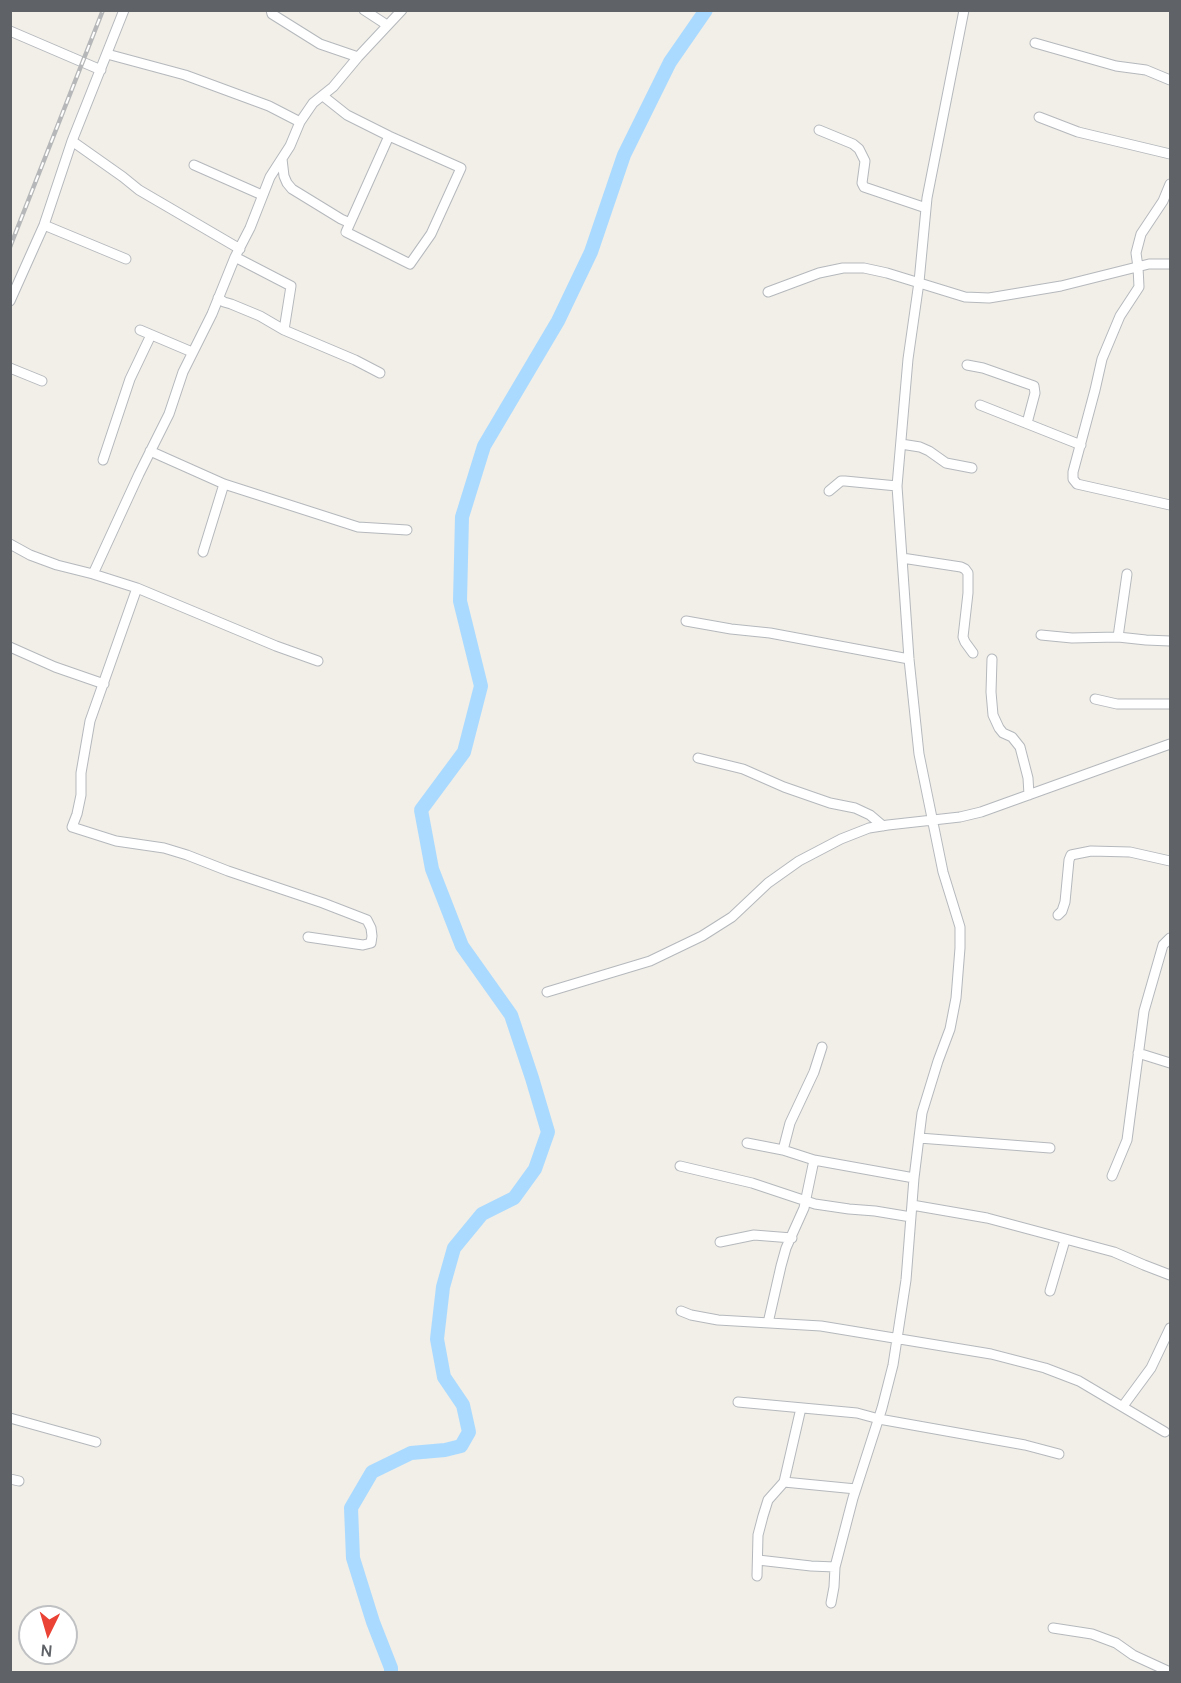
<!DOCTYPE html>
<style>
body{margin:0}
#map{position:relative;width:1181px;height:1683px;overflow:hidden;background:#f1efe8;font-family:Manrope,sans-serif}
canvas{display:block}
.frame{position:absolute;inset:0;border:12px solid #5f6368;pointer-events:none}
.north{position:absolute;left:18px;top:1605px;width:60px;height:60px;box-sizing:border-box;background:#fff;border:2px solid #bfc1c3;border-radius:50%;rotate:185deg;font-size:16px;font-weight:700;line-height:24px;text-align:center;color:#5f6368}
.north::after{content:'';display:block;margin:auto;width:21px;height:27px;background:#ea4335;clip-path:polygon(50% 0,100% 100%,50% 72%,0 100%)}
</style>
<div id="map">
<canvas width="1181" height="1683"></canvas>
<div class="frame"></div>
<div class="north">N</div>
</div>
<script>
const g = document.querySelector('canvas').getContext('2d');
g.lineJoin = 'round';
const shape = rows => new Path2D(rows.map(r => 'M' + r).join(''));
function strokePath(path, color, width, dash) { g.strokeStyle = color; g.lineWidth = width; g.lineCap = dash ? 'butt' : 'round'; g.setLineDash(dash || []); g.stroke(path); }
const river = shape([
 [391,1672,391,1668,373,1622,353,1558,351,1508,372,1472,411,1453,445,1450,461,1446,469,1432,463,1405,444,1377,437,1339,443,1287,454,1248,482,1214,514,1198,535,1169,548,1132,532,1078,511,1015,462,946,432,869,421,810,464,752,481,686,460,601,462,517,484,446,558,321,591,252,624,155,670,62,706,10]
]);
const minor = shape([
 [271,10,272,14,320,44,358,57],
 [364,10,387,25],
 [10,31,101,70],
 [1035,43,1116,66,1146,70,1170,80],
 [107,54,185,75,269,106,300,122],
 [323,96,347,115,389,136,461,168,431,234,410,264,346,232,389,136],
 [1039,117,1078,132,1170,154],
 [819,130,853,144,859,149,865,161,862,183,864,187,926,208],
 [72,141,123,177,139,190,240,249],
 [282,159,284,176,287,183,292,189,341,219,350,223],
 [194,165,262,195],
 [1170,184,1163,201,1141,234,1136,253,1138,267,1139,287,1120,316,1102,359,1095,390,1073,472,1073,479,1077,484,1170,505],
 [44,225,126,259],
 [235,257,291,286,284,330],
 [768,292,819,273,843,268,864,268,887,273,965,297,989,298,1061,286,1149,264,1170,264],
 [218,298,224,302,231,304,260,316,284,330,355,360,380,373],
 [10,301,44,225,72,141,124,10],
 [140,330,192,352],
 [967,365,983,368,1034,386,1035,393,1027,423],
 [10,368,42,381],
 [980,405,1081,445],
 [901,444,920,447,929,451,946,463,972,468],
 [150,451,224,484,358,527,407,530],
 [103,460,130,379,151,335],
 [829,491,841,481,845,481,897,486],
 [10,544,30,555,57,565,93,574,137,588,276,646,318,661],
 [203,552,224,484],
 [902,558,961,567,965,569,968,573,968,593,963,637,965,642,973,653],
 [93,574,139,474,169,414,183,372,212,314,235,257,250,228,270,177,290,146,300,122,313,103,333,87,358,57,402,10],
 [137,588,90,721,81,773,81,795,77,814,72,827,116,841,164,848,187,855,228,871,323,903,367,920,371,928,372,936,371,943,363,945,308,937],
 [686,621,731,629,770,633,909,659],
 [1041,635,1072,638,1118,637,1146,640,1170,641],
 [1118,637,1127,574],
 [10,647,55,667,104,684],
 [992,659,991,692,993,715,999,728,1003,733,1012,737,1020,747,1028,778,1029,795],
 [1095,699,1117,704,1170,704],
 [698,758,743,769,784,787,830,803,855,808,870,815,883,826],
 [1058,915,1062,911,1065,902,1069,860,1071,855,1091,851,1130,852,1170,861],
 [547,992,650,961,702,936,732,917,768,883,799,861,841,839,869,828,888,825,960,817,981,812,1170,744],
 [1138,1053,1170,1063],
 [919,1138,1050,1148],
 [747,1143,783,1150,814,1160,914,1178],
 [783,1150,790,1123,814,1072,822,1047],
 [680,1166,752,1183,815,1204,849,1209,875,1211,911,1217],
 [1112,1176,1127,1140,1144,1011,1163,945,1170,938],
 [912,1205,987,1218,1114,1252,1144,1265,1170,1275],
 [720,1242,754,1235,792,1238],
 [1050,1291,1065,1240],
 [681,1311,691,1315,718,1320,821,1326,991,1354,1045,1368,1079,1381,1165,1432],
 [768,1323,781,1266,786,1248,804,1208,814,1160],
 [738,1402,857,1413,879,1419,1025,1445,1059,1454],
 [1123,1406,1151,1368,1170,1328],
 [10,1418,96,1442],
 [10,1479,19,1481],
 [784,1482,856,1489],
 [758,1560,811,1566,835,1567],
 [757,1576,758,1535,763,1516,768,1500,784,1482,801,1408],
 [831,1603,834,1587,835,1567,853,1498,882,1408,893,1365,906,1280,914,1178,922,1113,938,1061,950,1029,956,998,960,948,960,927,943,872,919,754,909,659,897,486,908,359,919,282,927,198,964,10],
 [1053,1628,1092,1634,1116,1643,1133,1655,1170,1672]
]);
const rail = shape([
 [10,247,103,10]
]);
strokePath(river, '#aadaff', 14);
strokePath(minor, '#b5b8bc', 11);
strokePath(minor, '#fff', 9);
strokePath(rail, '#b6b7b8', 4.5);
strokePath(rail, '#fff', 2, [7]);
</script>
